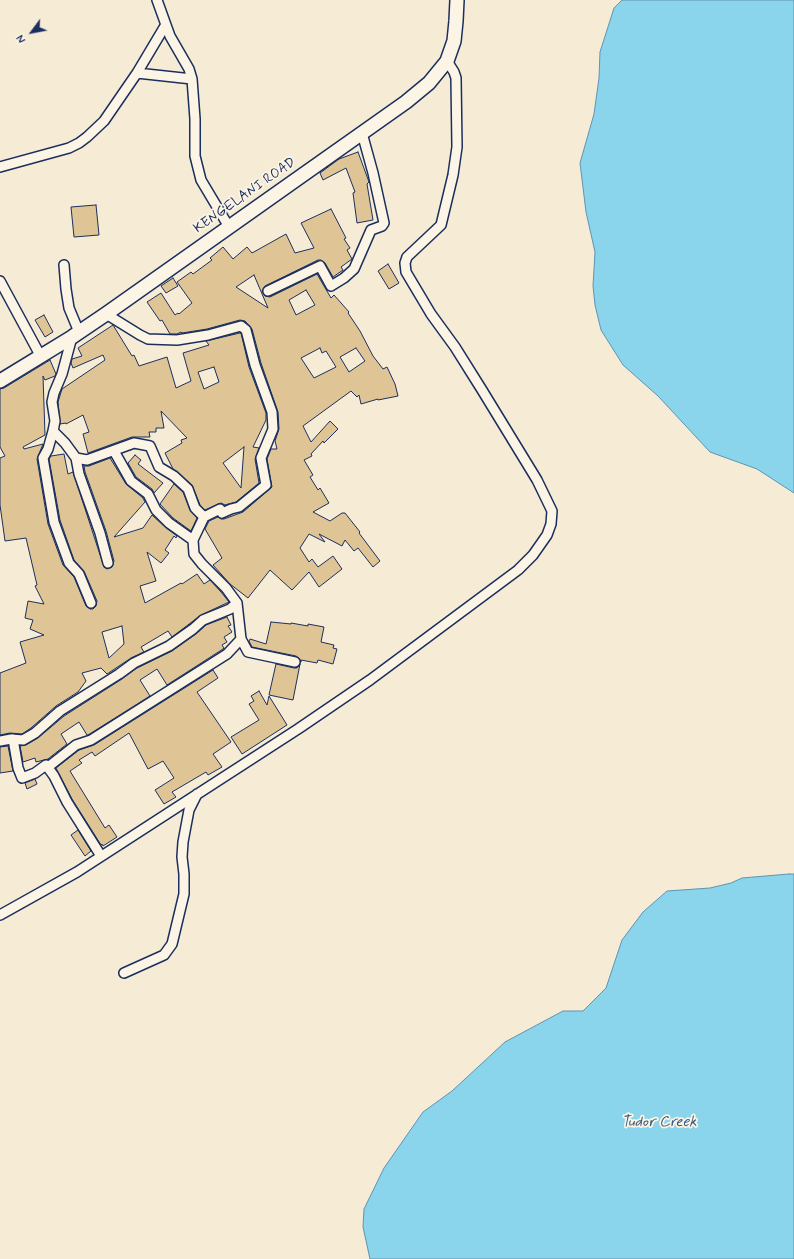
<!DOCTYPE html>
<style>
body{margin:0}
#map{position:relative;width:794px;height:1259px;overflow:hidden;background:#f6ebd5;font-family:Mynerve,sans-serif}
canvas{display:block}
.north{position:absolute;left:12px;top:12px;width:40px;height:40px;-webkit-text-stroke:3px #fcf5e5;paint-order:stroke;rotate:238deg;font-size:11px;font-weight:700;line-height:16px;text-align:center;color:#1b2f5e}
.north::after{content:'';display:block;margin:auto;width:14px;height:18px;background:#1b2f5e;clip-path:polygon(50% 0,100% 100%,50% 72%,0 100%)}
</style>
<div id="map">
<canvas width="794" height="1259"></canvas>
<div class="north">N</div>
</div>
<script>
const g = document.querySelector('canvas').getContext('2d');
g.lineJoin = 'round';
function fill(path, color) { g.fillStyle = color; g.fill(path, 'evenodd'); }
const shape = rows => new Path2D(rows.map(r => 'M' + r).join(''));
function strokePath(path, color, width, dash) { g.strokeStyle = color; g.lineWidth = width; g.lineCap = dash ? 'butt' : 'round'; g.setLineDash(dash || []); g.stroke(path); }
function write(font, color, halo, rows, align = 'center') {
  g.font = font + ' Mynerve,sans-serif'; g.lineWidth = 3.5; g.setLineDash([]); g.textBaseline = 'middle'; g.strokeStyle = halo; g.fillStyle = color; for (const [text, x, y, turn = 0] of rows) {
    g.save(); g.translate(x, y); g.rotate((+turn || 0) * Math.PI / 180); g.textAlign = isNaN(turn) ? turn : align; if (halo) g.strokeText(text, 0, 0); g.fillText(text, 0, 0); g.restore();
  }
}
const water = shape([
 [622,0,794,0,794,493,757,469,710,452,658,396,623,365,601,330,595,305,593,286,595,252,586,212,580,163,594,114,599,78,600,52,614,8,622,0],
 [789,874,794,874,794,1259,370,1259,363,1227,364,1209,384,1168,423,1112,452,1091,505,1042,563,1011,583,1011,606,988,622,940,643,912,667,891,710,888,731,883,742,878,789,874]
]);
const building = shape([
 [358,152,369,182,367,184,373,220,357,223,353,193,355,192,346,168,323,180,320,173,339,159,358,152],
 [96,205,99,235,74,237,71,207,96,205],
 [331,209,346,238,344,239,350,248,347,250,352,259,341,267,343,270,333,277,325,263,321,260,318,260,265,286,262,291,265,296,270,297,317,274,331,298,334,295,349,312,348,313,360,331,373,356,383,369,387,367,395,384,398,396,378,400,378,399,361,404,359,395,357,397,351,391,303,426,311,442,330,421,338,429,324,443,323,441,311,454,312,456,304,460,313,475,310,477,318,490,320,488,329,503,313,512,330,521,342,513,345,513,360,532,359,533,380,561,373,567,358,548,354,551,345,540,342,546,319,534,325,542,309,534,300,548,309,562,312,559,318,567,333,556,342,569,319,587,309,572,292,590,270,570,248,598,230,584,213,565,222,558,205,529,209,521,218,517,221,519,224,519,243,512,272,487,267,459,271,449,277,449,275,441,279,429,278,412,261,363,252,329,245,321,240,320,207,329,182,333,181,332,177,334,170,334,162,320,160,321,147,302,161,293,175,315,178,313,179,314,192,303,177,282,191,272,193,274,212,260,210,258,223,247,233,259,247,247,252,253,286,234,295,253,314,248,301,223,331,209],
 [254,275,268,308,236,287,254,275],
 [306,290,315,305,296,315,289,300,306,290],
 [320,348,322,353,326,351,336,367,314,378,301,358,320,348],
 [356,348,365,361,349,372,340,357,356,348],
 [388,264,399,283,389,289,378,271,388,264],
 [173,278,178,286,166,293,161,286,173,278],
 [44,315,53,332,45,337,35,320,44,315],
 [113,325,132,356,134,355,139,366,167,357,176,388,191,381,183,353,209,345,206,341,240,333,241,333,249,367,266,413,266,420,253,447,259,448,255,459,259,483,236,502,225,505,221,503,218,504,205,510,200,505,192,485,173,469,165,453,182,443,181,440,187,438,161,411,164,428,156,428,156,432,149,432,150,437,132,437,88,453,83,434,89,432,83,415,66,424,66,423,60,424,58,402,62,389,105,360,103,355,73,368,71,363,72,359,82,356,78,348,113,325],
 [214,367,219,382,204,389,198,372,214,367],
 [244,447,241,488,223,463,244,447],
 [50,360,56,374,55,376,45,380,43,376,45,435,23,447,24,449,43,444,37,459,48,524,63,565,74,577,86,606,90,609,93,609,96,606,97,601,84,571,74,560,60,520,49,459,51,456,64,454,68,474,73,472,104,567,107,569,112,567,114,561,106,531,85,472,84,466,89,466,110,458,126,484,143,498,145,502,114,537,143,528,152,515,165,527,177,536,176,538,174,536,165,550,169,553,161,563,147,552,156,581,140,586,145,603,181,583,182,584,197,574,204,584,210,580,221,592,229,602,201,615,172,637,168,631,141,647,144,652,131,658,107,674,101,668,82,673,86,681,78,692,56,706,31,728,22,734,10,733,0,735,0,673,26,663,20,642,44,635,30,629,33,620,25,618,28,601,44,604,35,586,37,585,26,538,5,541,0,505,0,458,5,456,0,447,0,389,4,388,50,360],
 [122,626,124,644,109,658,102,632,122,626],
 [135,455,141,460,138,464,163,483,154,493,152,489,136,477,128,463,135,455],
 [174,484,183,492,190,510,197,518,191,531,173,518,160,504,174,484],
 [227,617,231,625,228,626,232,632,224,637,227,642,222,645,224,648,223,649,167,685,157,669,140,680,150,696,88,735,87,735,79,722,61,734,67,744,48,759,36,762,35,758,23,762,20,746,26,745,38,738,64,716,122,679,137,668,172,651,196,634,206,625,227,617],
 [271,622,291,624,291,623,308,626,308,624,324,627,321,642,334,645,333,648,337,649,333,664,318,660,317,663,301,660,301,662,299,658,296,656,252,647,249,641,250,639,266,644,271,622],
 [276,664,294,668,297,668,300,664,293,700,269,695,276,664],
 [213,670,218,678,197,692,231,742,213,754,222,767,208,775,206,772,172,792,176,797,164,804,155,790,174,778,163,761,148,769,129,733,95,756,92,752,79,760,82,763,70,771,105,828,109,825,117,837,103,846,102,844,101,845,72,799,56,768,79,750,94,745,213,670],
 [259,691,267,705,269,696,287,725,242,754,231,737,259,720,249,704,254,701,251,696,259,691],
 [8,746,13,771,0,773,0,747,8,746],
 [35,779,37,784,27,789,25,783,35,779],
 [78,830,91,851,85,856,71,835,78,830]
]);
const street = shape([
 [157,0,170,36,189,69,192,79,195,119,195,156,201,180,229,227],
 [137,73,192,79],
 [0,167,69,148,79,143,87,137,104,121,137,73,165,26],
 [64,265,66,289,69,308,79,332],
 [0,281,40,355],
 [268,291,320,266,331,286,344,278,354,269,371,230,382,226,384,223,373,173,362,133],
 [106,314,140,335,148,339,177,340,208,335,241,326,246,330,255,365,272,412,273,429,261,458,266,485,239,507,231,509,222,513,220,509,204,517],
 [72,337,62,374,54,393,52,402,55,421,53,431,65,443,76,458,79,474,100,533,108,563],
 [53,431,48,449,43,458,54,522,69,563,79,574,91,603],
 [114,451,131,481,148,494,156,510,169,523,193,540],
 [76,458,87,460,134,443,150,446,159,467,174,476,188,489,195,508,204,517,193,540,194,554,202,564,226,588,237,603,241,639,248,652,295,662],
 [13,739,18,768,22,778,35,773,46,765,54,776,67,802,101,856],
 [0,741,11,739,23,740,35,733,60,711,119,674,134,663,169,646,193,629,203,620,230,609,237,603],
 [48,767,76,745,91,740,227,654,241,639],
 [0,915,77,872,298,729,370,680,518,570,533,555,547,535,551,524,552,511,537,480,482,390,455,347,431,314,406,272,405,263,407,257,441,225,453,175,457,147,456,78,454,72,447,61],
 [124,973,164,955,172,944,184,894,184,874,182,857,183,842,189,810,197,794]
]);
const secondary = shape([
 [0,381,72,337,106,314,406,102,429,83,447,61,454,41,456,21,457,0]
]);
const streetNames = [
 ["KENGELANI ROAD",245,196,-35]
];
const waterNames = [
 ["Tudor Creek",659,1123]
];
fill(water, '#8ad5eb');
strokePath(water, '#5e93b3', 1);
fill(building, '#dfc595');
strokePath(building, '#1b2f5e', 1);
strokePath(street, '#1b2f5e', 12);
strokePath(secondary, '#1b2f5e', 16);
strokePath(street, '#fcf5e5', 9);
strokePath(secondary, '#fcf5e5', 13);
write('14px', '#1b2f5e', '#fcf5e5', streetNames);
write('italic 15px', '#375881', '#fcf5e5', waterNames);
</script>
